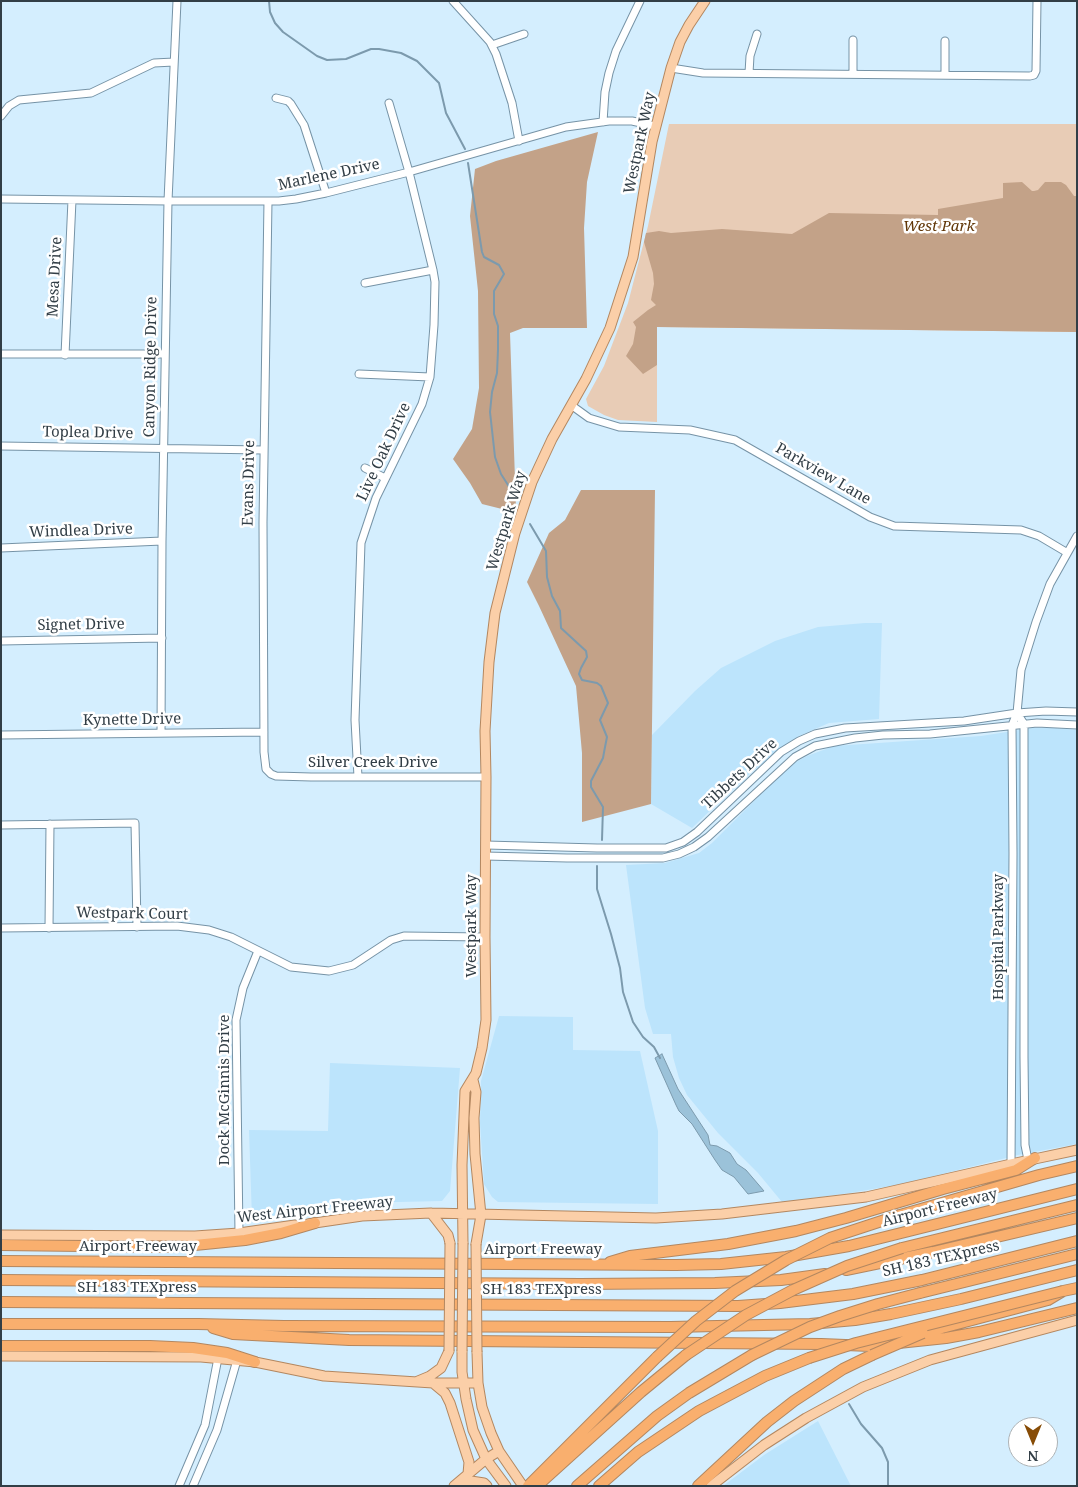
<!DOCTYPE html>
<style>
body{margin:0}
#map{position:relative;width:1078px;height:1487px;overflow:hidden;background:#d4eefe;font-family:"Noto Serif",serif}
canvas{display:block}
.frame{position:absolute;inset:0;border:2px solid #323e46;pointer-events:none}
.north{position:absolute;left:1008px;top:1417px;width:50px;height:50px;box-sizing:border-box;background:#fff;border:1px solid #adb2b5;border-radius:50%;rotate:180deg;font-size:14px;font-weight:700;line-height:20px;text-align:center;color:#323e46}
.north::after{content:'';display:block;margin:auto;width:18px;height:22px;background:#874c06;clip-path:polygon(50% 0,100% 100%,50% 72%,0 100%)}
</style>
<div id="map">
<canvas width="1078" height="1487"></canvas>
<div class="frame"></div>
<div class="north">N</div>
</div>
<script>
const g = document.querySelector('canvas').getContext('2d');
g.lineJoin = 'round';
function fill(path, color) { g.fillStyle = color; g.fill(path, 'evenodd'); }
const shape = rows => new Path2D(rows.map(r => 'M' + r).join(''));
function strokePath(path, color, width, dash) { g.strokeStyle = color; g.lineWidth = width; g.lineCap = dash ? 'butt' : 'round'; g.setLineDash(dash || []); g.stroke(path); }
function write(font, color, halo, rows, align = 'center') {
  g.font = font + ' "Noto Serif",serif'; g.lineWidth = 5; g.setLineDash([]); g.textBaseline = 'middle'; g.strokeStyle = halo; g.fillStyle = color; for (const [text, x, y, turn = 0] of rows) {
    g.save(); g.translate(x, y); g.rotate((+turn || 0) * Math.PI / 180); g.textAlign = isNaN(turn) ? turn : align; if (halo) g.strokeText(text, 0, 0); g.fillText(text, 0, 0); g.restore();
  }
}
const built = shape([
 [865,623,882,623,879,719,829,723,799,736,781,748,741,781,692,828,651,804,652,735,695,691,721,668,775,641,818,627],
 [1032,728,1055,728,1077,730,1077,1144,1018,1155,902,1184,850,1193,782,1202,758,1173,718,1133,687,1095,679,1078,673,1057,671,1034,653,1034,645,1008,626,865,665,863,699,853,712,843,779,776,794,763,807,756,834,746,981,736],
 [499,1016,573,1017,573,1050,640,1051,658,1131,658,1204,498,1202,492,1197,484,1184,480,1123,481,1081],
 [330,1063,460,1068,450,1191,442,1201,356,1203,252,1219,249,1130,328,1131],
 [818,1421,851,1486,723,1486,764,1455]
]);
const green = shape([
 [669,124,1077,124,1077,332,657,327,657,422,618,420,604,415,588,406,586,399,604,366,628,303,648,226]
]);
const forest = shape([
 [598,132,587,182,584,228,587,328,523,328,510,333,516,509,502,509,482,504,470,483,453,459,472,429,479,388,478,291,470,216,475,169,496,161],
 [1022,182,1032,191,1034,191,1038,190,1045,182,1061,182,1066,185,1074,196,1077,196,1077,332,657,327,657,365,643,374,626,356,633,344,636,327,633,322,648,310,656,305,651,300,654,284,653,273,644,242,646,233,659,231,671,233,722,229,792,234,829,213,938,215,938,209,1003,198,1003,183],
 [581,490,655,490,651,804,582,822,582,753,576,686,539,606,527,582,549,533,565,520]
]);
const water = shape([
 [662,1054,678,1089,708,1135,710,1145,717,1146,730,1153,737,1164,746,1170,764,1191,748,1194,734,1177,722,1170,715,1160,692,1124,679,1111,676,1105,655,1058,662,1054]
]);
const stream = shape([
 [269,1,270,12,275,23,283,32,317,56,327,60,346,59,371,49,379,49,401,53,417,61,439,83,446,113,465,149],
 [468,163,482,252,484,257,499,265,504,274,494,291,494,314,498,326,498,350,497,373,492,392,490,412,495,457,501,474,515,496],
 [530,524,546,551,547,577,552,596,560,611,561,628,586,651,587,657,581,668,579,674,582,680,597,683,601,686,608,703,600,720,607,737,605,747,603,758,591,781,591,787,603,807,602,840],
 [597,866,597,889,611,934,620,968,623,992,633,1022,643,1037,654,1047,660,1058],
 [849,1404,861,1424,882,1448,888,1462,888,1486]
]);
const minor = shape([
 [453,1,490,42,496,54,512,103,519,141],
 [853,40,853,74],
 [945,41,945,75],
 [492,45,524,34],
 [671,68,703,73,1030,76,1034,75,1036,71,1037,1],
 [749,73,750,56,757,34],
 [276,98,288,101,291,104,304,125,326,193],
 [1,116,9,106,19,100,91,93,154,63,174,62],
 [603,122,605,92,609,73,616,51,640,1],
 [1,199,168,201,279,201,296,199,326,193,409,172,566,127,609,121,632,121,655,126],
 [268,201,263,522,264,752,266,769,271,774,276,776,311,777,486,777],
 [365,283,433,270],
 [1,354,165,354],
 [65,355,72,200],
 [359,374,430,377],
 [571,405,589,418,619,427,690,430,735,440,870,517,894,526,1021,530,1039,536,1066,552],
 [1,446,263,450],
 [365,468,385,478],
 [1,548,162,541],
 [1,641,162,638],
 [1017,713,1024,724,1024,1057,1025,1145,1028,1160],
 [161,733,162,541,168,201,177,1],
 [1,735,264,732],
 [358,777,355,720,361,543,376,498,422,404,430,377,434,325,435,282,433,270,409,172,389,103],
 [1,825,135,823,137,927],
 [486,845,597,848,666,848,683,842,697,832,781,752,799,741,815,734,845,728,964,721,1017,713,1046,711,1077,712],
 [485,856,567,858,663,858,679,854,694,847,708,837,795,757,815,746,855,738,883,735,930,734,1037,723,1077,725],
 [1,928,177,926,209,930,231,937,291,967,329,971,353,965,391,940,404,936,485,937],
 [49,928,50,824],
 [1011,1164,1013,854,1012,725,1017,713,1021,670,1036,622,1050,584,1077,536],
 [239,1233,236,1020,243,988,258,951],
 [179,1486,205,1425,218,1358],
 [193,1486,217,1430,237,1360]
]);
const major = shape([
 [473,1080,476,1092,474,1118,475,1154,481,1215,476,1244],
 [431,1213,448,1235,450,1243],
 [308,1224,362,1216,431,1213,656,1218,722,1214,866,1197,1011,1164,1077,1150],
 [1,1235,195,1236,239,1233,295,1225],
 [463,1243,462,1165,465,1091,476,1073,482,1048,486,1020,485,937,486,777,485,731,489,662,495,613,515,533,532,482,552,439,586,379,610,328,633,257,652,142,671,68,680,42,689,25,705,1],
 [462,1351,462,1372,466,1399,473,1430,486,1459,506,1486],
 [477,1352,478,1383,482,1407,491,1433,499,1451,523,1486],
 [1,1356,201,1357,255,1362,324,1376,433,1383,478,1383],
 [418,1381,430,1376,441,1368,449,1351],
 [433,1383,445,1393,450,1403,469,1462,468,1474],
 [456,1485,471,1481,484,1483,487,1486],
 [454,1486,486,1459,499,1451],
 [711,1486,764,1445,806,1418,863,1387,930,1360,1077,1320]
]);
const highway = shape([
 [900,1215,1039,1175,1077,1166],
 [1,1245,162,1247,195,1245,245,1240,281,1233,315,1223],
 [902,1248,1077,1205],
 [1,1261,676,1265,721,1264,786,1257,849,1246,1077,1189],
 [610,1262,630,1256,728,1244,796,1231,846,1218,943,1189,1016,1170,1035,1158],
 [846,1270,933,1252,1077,1218],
 [1,1280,580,1284,715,1283,781,1280,825,1274],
 [920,1293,1077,1254],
 [1,1302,738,1306,780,1303,853,1294,922,1280,1077,1241],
 [1,1324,198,1324,284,1326,671,1327,810,1324,855,1320,891,1314,961,1299,1077,1270],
 [213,1328,233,1334,349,1340,821,1344,870,1346,946,1338,979,1332,1077,1308],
 [923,1333,1048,1300,1063,1291,1077,1288],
 [1,1346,150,1346,193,1348,227,1353,255,1362],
 [528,1486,657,1357],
 [537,1486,641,1392,686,1355],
 [577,1486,657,1416,689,1393,752,1355],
 [599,1486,638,1452,699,1411,765,1376,809,1358],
 [698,1486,767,1422,794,1401,843,1369,872,1355]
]);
const majorBridge = shape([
 [476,1244,477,1352],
 [449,1351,450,1243],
 [462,1351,463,1243]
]);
const highwayBridge = shape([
 [686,1355,746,1315,793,1290,847,1266,902,1248],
 [752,1355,810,1327,840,1316,878,1304,920,1293],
 [872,1355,923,1333],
 [657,1357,696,1321,735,1291,786,1260,830,1238,900,1215],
 [809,1358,856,1343,1063,1291]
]);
const streetNames = [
 ["Westpark Way",640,143,-78],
 ["Marlene Drive",329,175,-12],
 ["Mesa Drive",55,277,-87],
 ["Canyon Ridge Drive",151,367,-89],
 ["Toplea Drive",88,433,1],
 ["Live Oak Drive",384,452,-65],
 ["Parkview Lane",823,474,30],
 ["Evans Drive",249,483,-89],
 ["Westpark Way",507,521,-73],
 ["Windlea Drive",81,531,-2],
 ["Signet Drive",81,625,-1],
 ["Kynette Drive",132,720,-1],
 ["Silver Creek Drive",373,763],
 ["Tibbets Drive",740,774,-43],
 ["Westpark Court",132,914,1],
 ["Westpark Way",472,926,-90],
 ["Hospital Parkway",999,937,-90],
 ["Dock McGinnis Drive",225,1090,-90],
 ["Airport Freeway",940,1208,-14],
 ["West Airport Freeway",315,1210,-6],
 ["Airport Freeway",138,1247],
 ["Airport Freeway",543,1250],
 ["SH 183 TEXpress",941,1259,-13],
 ["SH 183 TEXpress",137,1288],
 ["SH 183 TEXpress",542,1290]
];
const parkNames = [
 ["West Park",939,227]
];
fill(built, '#bce4fc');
fill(green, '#e8ccb6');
fill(forest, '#c3a288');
fill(water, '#9bc2d9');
strokePath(water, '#7c9aad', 1);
strokePath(stream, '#7c9aad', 2);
strokePath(minor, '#7693a6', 9);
strokePath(major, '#b38760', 11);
strokePath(highway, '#b38760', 12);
strokePath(minor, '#fff', 7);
strokePath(major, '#fbcfa8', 9);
strokePath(highway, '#f9af6e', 10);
strokePath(majorBridge, '#b38760', 11, []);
strokePath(highwayBridge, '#b38760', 12, []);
strokePath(majorBridge, '#fbcfa8', 9);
strokePath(highwayBridge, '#f9af6e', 10);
write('15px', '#323e46', '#fff', streetNames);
write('italic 15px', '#613607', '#fff', parkNames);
</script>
